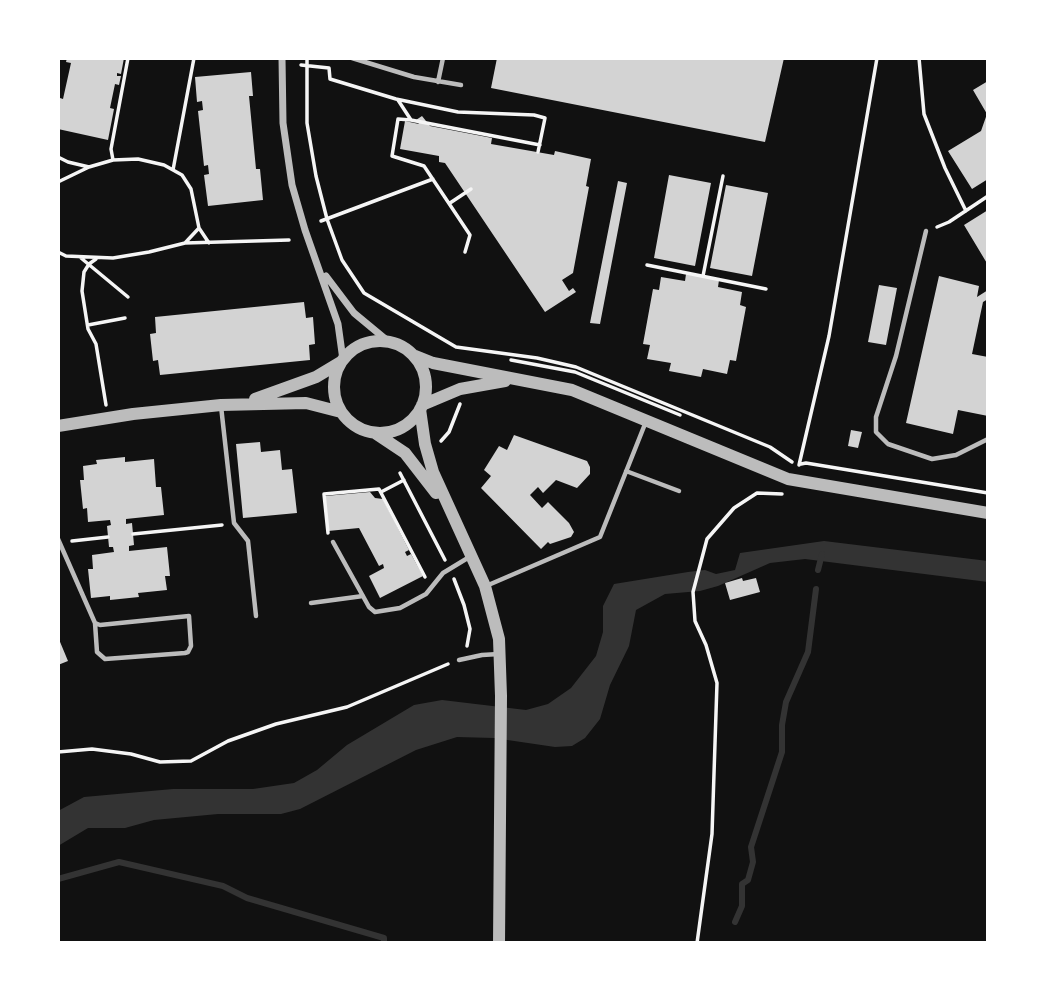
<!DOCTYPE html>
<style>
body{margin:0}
#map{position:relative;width:1046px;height:1001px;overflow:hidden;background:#111;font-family:"PT Sans Narrow",sans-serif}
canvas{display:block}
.frame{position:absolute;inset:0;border:60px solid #fff;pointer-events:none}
</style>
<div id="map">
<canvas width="1046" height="1001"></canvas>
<div class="frame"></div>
</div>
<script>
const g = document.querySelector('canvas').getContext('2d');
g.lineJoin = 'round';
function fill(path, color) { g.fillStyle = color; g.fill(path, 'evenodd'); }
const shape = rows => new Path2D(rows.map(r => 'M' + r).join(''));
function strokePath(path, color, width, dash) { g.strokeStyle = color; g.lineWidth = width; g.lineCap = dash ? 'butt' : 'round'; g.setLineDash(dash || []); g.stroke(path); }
const water = shape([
 [824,541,988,561,988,582,805,559,770,563,718,586,700,591,665,594,636,610,629,646,610,685,600,719,585,738,572,746,555,747,494,738,457,737,416,750,300,809,281,814,218,814,154,820,125,828,88,828,58,846,58,811,84,797,173,789,253,789,294,783,317,770,347,745,414,705,442,700,526,710,548,704,571,688,596,656,603,632,603,606,614,584,688,572,705,570,716,574,735,570,740,553]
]);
const stream = shape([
 [818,570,822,554],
 [58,879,119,862,223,886,247,898,384,938,384,943],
 [735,922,742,906,742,884,748,880,753,862,751,847,782,752,782,725,786,702,808,652,816,589]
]);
const building = shape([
 [67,58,124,58,121,74,117,73,117,76,121,76,119,85,115,84,110,108,114,109,108,140,58,129,58,110,60,98,63,99,71,63,66,62],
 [497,58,784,58,765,142,491,88],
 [251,72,253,96,249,96,256,169,260,169,263,200,208,206,204,175,209,174,208,165,204,166,198,111,203,110,202,101,197,102,195,77],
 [988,81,988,179,972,189,948,151,981,131,987,114,973,90],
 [422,116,430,126,492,138,491,144,554,155,555,151,591,159,586,186,589,187,573,273,562,280,569,291,573,288,576,292,545,312,445,163,439,162,439,156,400,149,405,121,419,124,416,120],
 [669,175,711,183,695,266,654,258],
 [618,181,627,183,600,324,590,323],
 [726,185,768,193,752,276,710,268],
 [988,210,988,265,964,225],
 [686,274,719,280,718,287,742,292,740,305,746,307,736,361,730,360,727,374,703,369,701,377,669,371,671,363,647,359,650,345,643,344,653,289,659,290,661,277,685,281],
 [939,276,979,286,977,297,988,290,988,299,983,302,972,354,988,357,988,416,958,410,953,434,906,423],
 [879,285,897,288,886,345,868,342],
 [304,302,306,318,313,317,315,344,309,345,310,360,160,375,158,360,153,361,150,334,156,333,155,317],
 [851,430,862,432,858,448,848,446],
 [514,435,587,461,590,467,590,474,577,488,556,480,543,493,538,487,530,495,542,508,548,502,569,523,574,532,571,537,550,544,548,542,541,549,481,488,491,476,484,470,499,446,507,450],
 [260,442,261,452,280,450,282,470,292,469,297,513,243,518,236,444],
 [125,457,125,462,154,459,156,487,161,487,164,515,126,519,126,524,132,523,134,545,129,546,129,551,167,547,170,576,165,576,167,590,138,593,139,597,110,600,110,596,91,598,88,569,93,569,92,555,114,552,113,547,109,547,107,526,111,525,110,520,88,522,87,508,83,509,80,480,84,480,83,466,97,464,96,460],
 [370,492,375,498,383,499,409,550,405,552,407,556,411,554,423,576,380,598,369,576,384,568,383,564,379,566,359,528,328,531,325,496],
 [742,578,743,581,756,578,760,592,730,600,725,583],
 [58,637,68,661,58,665]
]);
const path = shape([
 [307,58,307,123,316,176,327,219,342,260,364,293,456,347,537,358,576,367,770,447,792,462],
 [919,58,924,114,945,168,966,211],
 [301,65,329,68,330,79,396,99,458,112,534,115,545,118,538,152],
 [398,100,411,120],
 [58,157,68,162,89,167],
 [113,160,111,149,128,58],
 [173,170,194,58],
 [58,182,89,167,113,160,138,159,164,165,182,175,191,189,199,228,185,243,149,252,113,258,66,256,58,252],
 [450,203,471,189],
 [321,221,433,179],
 [937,227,949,222,988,196],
 [199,228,209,243],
 [185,243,289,240],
 [465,252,470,235,424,166,392,156,398,119,411,120,540,145],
 [81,258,128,297],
 [96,259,89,264,84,272,82,291,88,329,96,344,106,405],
 [647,265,766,289],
 [703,276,723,176],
 [88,325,125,318],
 [511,360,575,372,680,415],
 [441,441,449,432,460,404],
 [801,464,806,463,988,493],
 [799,465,829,336,877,58],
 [400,473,445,560],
 [381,492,404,480],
 [328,533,324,494,379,489,425,577],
 [133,534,222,525],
 [72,541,108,537],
 [454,579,464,605,470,629,467,646],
 [58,752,92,749,131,754,160,762,191,761,228,741,276,724,347,707,448,664],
 [697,943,712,834,717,683,706,645,695,621,693,592,707,539,734,508,757,493,782,494]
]);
const service = shape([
 [352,58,414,77,461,85],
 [438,82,443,58],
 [926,231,896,356,876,417,876,432,888,444,932,459,956,455,988,439],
 [221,406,234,523,248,541,256,616],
 [626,471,679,491],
 [58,539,95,623,100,625,189,616,191,646,188,652,185,653,105,659,97,652,95,623],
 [333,542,369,607,375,612,400,608,426,594,443,573,471,556],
 [486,586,600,537,645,424],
 [311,603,363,596],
 [459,660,482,655,499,654]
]);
const minor = shape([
 [282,58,283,123,292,185,305,230,338,324,343,360],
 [326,276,354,313,389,342]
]);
const tertiary = shape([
 '334 387a46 46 0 1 1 92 0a46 46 0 1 1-92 0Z',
 [413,355,433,363,572,390,788,479,988,513],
 [255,399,316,377,341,362],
 [422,405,460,389,505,381],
 [420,409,425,444,433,472,485,586,499,639,501,696,499,943],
 [58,426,133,414,221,405,306,403,341,412],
 [375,433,405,453,436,493]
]);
fill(water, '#333');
strokePath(stream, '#333', 6);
fill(building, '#d3d3d3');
strokePath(path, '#f5f5f5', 3.5);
strokePath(service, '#bcbcbc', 4.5);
strokePath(minor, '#bcbcbc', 7);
strokePath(tertiary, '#bcbcbc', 12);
</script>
